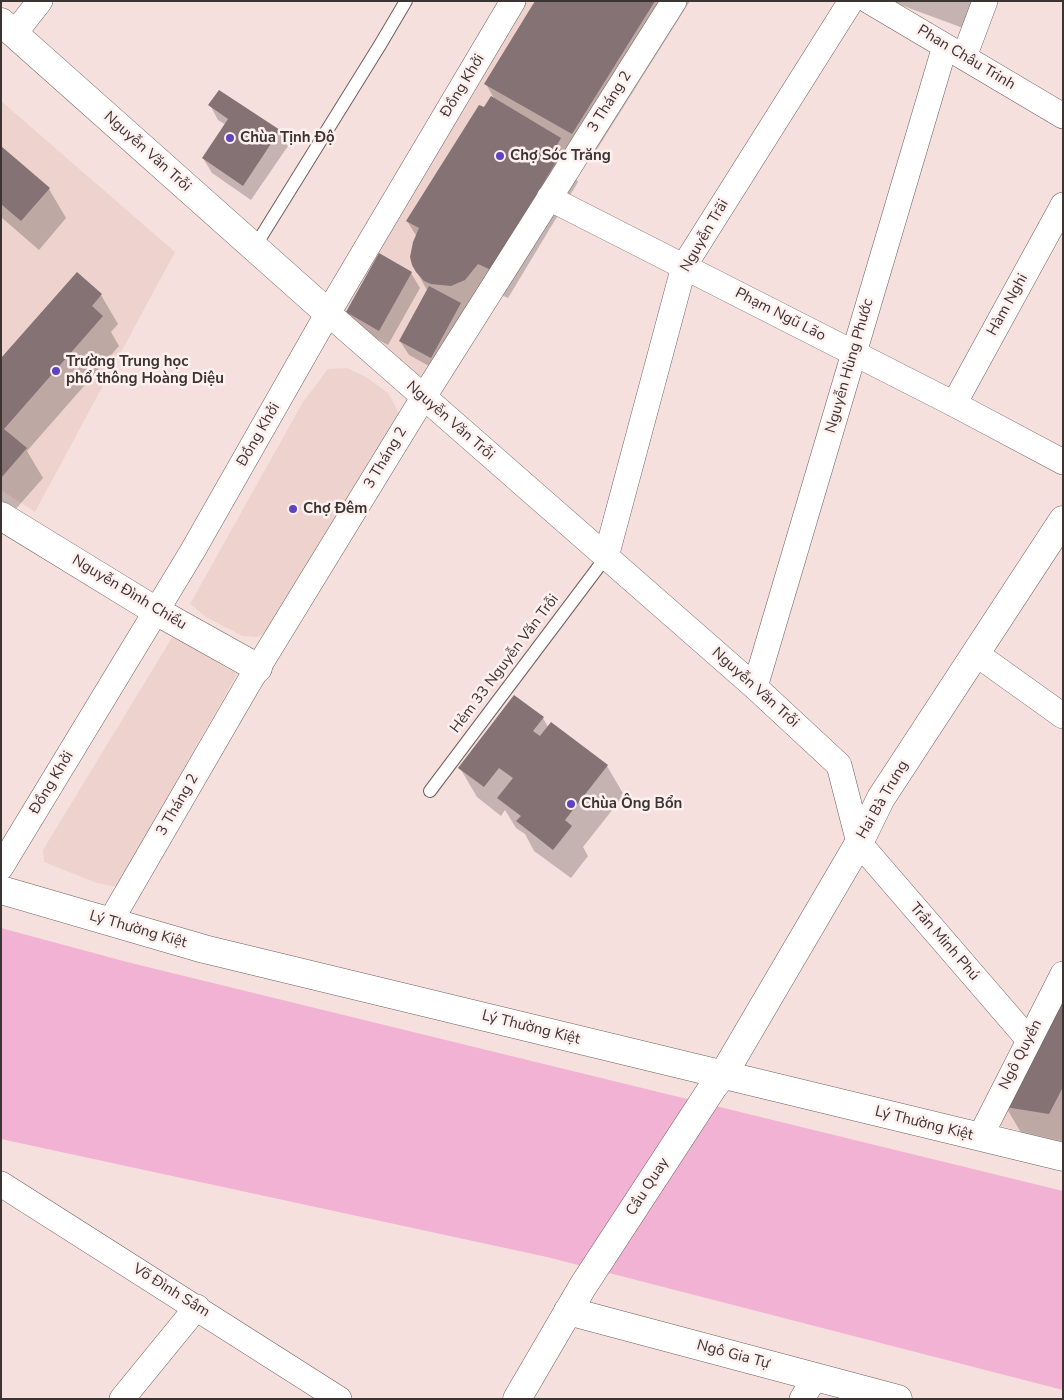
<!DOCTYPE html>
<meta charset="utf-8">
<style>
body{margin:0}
#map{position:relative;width:1064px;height:1400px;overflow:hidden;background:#f5e0dd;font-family:"Nunito Sans",sans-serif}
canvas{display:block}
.frame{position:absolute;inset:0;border:2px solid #3c3433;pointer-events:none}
</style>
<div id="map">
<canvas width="1064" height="1400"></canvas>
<div class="frame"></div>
</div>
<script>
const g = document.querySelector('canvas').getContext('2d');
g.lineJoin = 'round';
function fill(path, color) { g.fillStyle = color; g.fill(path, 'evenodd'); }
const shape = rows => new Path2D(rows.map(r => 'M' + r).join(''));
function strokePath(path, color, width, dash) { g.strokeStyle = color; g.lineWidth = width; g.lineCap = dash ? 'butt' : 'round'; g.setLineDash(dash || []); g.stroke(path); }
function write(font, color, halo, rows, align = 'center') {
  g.font = font + ' "Nunito Sans",sans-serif'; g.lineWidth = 5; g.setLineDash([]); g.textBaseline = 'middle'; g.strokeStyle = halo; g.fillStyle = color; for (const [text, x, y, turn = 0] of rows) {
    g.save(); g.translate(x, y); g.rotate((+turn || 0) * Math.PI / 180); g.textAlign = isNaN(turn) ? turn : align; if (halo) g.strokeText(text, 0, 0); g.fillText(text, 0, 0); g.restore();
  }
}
const built = shape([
 [524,1,666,1,427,387,337,310],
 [1,101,175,252,35,512,1,490],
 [347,368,366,377,388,393,399,413,271,630,257,637,243,636,206,617,190,604,303,402,328,369],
 [173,636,237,674,117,887,97,883,44,862,43,850],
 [1063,991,1063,1141,996,1125]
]);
const water = shape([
 [1,928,127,962,1063,1191,1063,1390,547,1257,1,1139]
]);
const shadow = shape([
 [537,1,690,1,589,162,565,149,576,168,573,174,578,182,508,298,495,292,440,372,409,355,400,341,427,290,413,265,417,237,407,221,484,108,495,100,486,84],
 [890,1,973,1,963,28],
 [210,105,279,131,288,146,251,200,212,173,203,158,226,125,218,120],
 [1,147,49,189,66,218,39,250,1,217],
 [379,255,411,273,420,288,388,345,356,327,347,312],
 [101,295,118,324,111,332,119,346,27,451,43,478,14,511,1,500,1,360],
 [543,718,548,727,607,766,624,795,583,847,588,856,571,878,534,851,525,834,516,828,505,810,501,816,477,797,460,768],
 [1063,999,1063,1142,1023,1136,1006,1107]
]);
const building = shape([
 [535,1,655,1,572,134,484,84],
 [219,90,280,130,243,186,202,158,228,119,208,105],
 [491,96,561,138,556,147,562,152,491,270,478,264,465,280,451,286,431,284,424,281,416,272,412,265,410,257,413,242,419,228,406,221,479,105,484,107],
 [1,146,50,188,21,221,1,204],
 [379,253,412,272,379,331,346,312],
 [77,272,102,294,92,306,103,316,4,429,27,448,1,478,1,358],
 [429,286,461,303,431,358,399,341],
 [514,695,544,717,533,731,540,736,551,722,608,765,565,820,572,826,553,850,516,821,521,816,497,798,513,778,499,768,484,787,458,768],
 [1063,996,1063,1087,1049,1114,1005,1107]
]);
const service = shape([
 [254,248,380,45,406,1],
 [430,791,606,557]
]);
const minor = shape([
 [869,1,1063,116],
 [14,34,40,1],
 [964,57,985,1],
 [549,198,954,404,1063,462],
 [328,313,755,687,839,765,859,843,1029,1040],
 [954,404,1063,205],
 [606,557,684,266,851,1],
 [975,653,1063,716],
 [755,687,945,46],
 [1,867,192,552,328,313,513,1],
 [110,922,248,684,423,398,674,1],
 [980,1137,1063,974],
 [1,1184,339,1399],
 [122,1399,197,1307],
 [802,1399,815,1377]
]);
const tertiary = shape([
 [1,22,328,313],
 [1,516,156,611,258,668],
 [1,890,204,949,1063,1157],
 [568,1311,898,1399]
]);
const primary = shape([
 [517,1399,583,1286,713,1087,723,1075,859,843,881,798,1063,520]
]);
const markers = [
 [230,138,5,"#5c45be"],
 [500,156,5,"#5c45be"],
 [56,371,5,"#5c45be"],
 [293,509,5,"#5c45be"],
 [571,804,5,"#5c45be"]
];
const streetNames = [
 ["Phan Châu Trinh",966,58,31],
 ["Đồng Khởi",463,86,-59],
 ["3 Tháng 2",610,102,-58],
 ["Nguyễn Văn Trỗi",147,152,42],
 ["Nguyễn Trãi",705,236,-60],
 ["Hàm Nghi",1008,305,-61],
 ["Phạm Ngũ Lão",780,315,27],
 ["Nguyễn Hùng Phước",850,366,-74],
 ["Nguyễn Văn Trỗi",450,421,41],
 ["Đồng Khởi",259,435,-60],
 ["3 Tháng 2",386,458,-59],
 ["Nguyễn Đình Chiểu",129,593,31],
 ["Hẻm 33 Nguyễn Văn Trỗi",505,664,-53],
 ["Nguyễn Văn Trỗi",755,688,42],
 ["Đồng Khởi",52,783,-59],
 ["Hai Bà Trưng",883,800,-60],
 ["3 Tháng 2",178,805,-60],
 ["Lý Thường Kiệt",138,930,16],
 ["Trần Minh Phú",944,942,49],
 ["Lý Thường Kiệt",531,1028,14],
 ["Ngô Quyền",1021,1055,-63],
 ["Lý Thường Kiệt",924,1124,14],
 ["Cầu Quay",648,1187,-57],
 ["Võ Đình Sâm",171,1291,32],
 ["Ngô Gia Tự",733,1355,15]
];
const poiNames = [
 ["Chùa Tịnh Độ",240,138],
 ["Chợ Sóc Trăng",510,156],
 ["Trường Trung học",66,362],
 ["phổ thông Hoàng Diệu",66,379],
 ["Chợ Đêm",303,509],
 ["Chùa Ông Bổn",581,804]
];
fill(built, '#eed2cd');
fill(water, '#f2b2d3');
fill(shadow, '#0003');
fill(building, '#847274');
strokePath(service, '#6f5e5b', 14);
strokePath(minor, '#6f5e5b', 26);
strokePath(tertiary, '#6f5e5b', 29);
strokePath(primary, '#6f5e5b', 29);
strokePath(service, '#fff', 12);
strokePath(minor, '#fff', 25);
strokePath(tertiary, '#fff', 28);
strokePath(primary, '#fff', 28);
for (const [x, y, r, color] of markers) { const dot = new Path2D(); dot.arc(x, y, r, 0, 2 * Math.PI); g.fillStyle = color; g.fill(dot); strokePath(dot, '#fdf0ee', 2); }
write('15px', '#3c3433', '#fdf0ee', streetNames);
write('bold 15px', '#3c3433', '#fdf0ee', poiNames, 'left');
</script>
